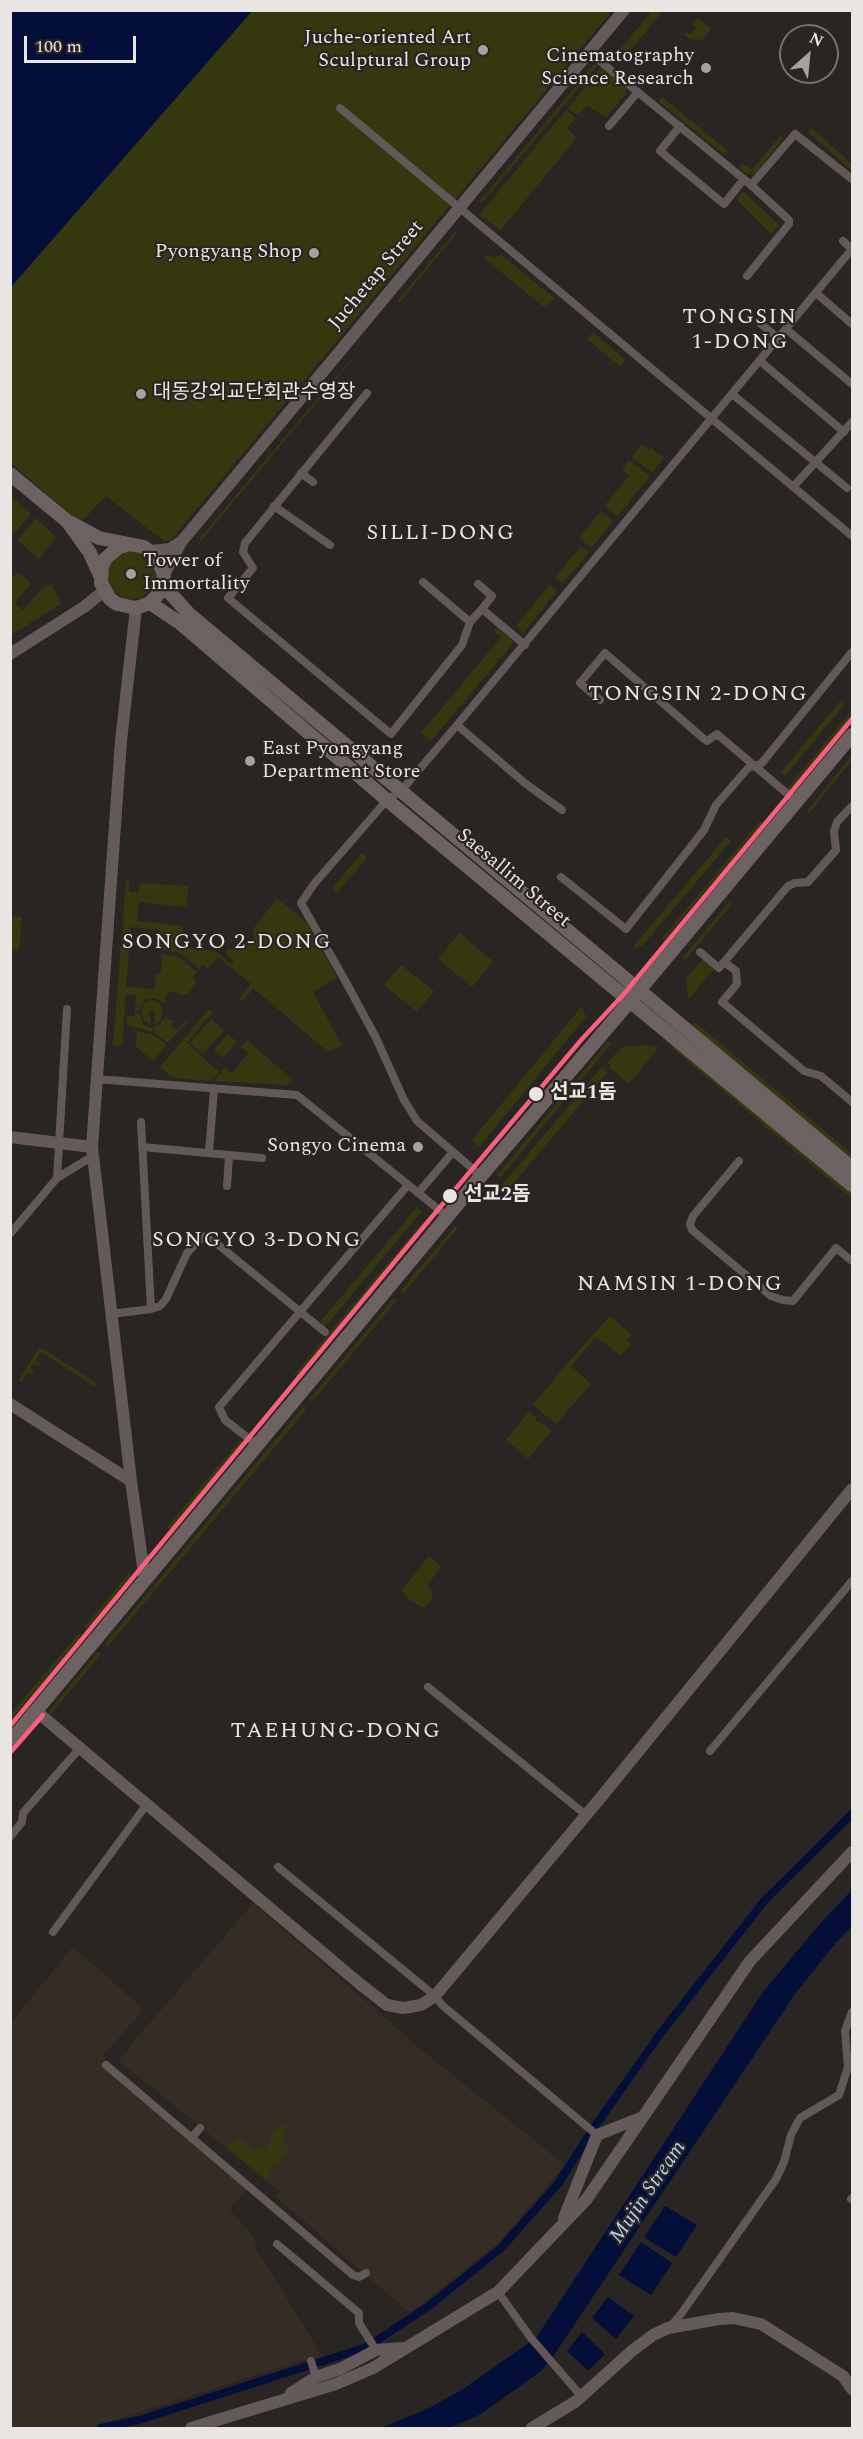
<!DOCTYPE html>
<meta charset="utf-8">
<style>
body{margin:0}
#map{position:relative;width:863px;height:2439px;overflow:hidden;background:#282523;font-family:Spectral,serif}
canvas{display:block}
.frame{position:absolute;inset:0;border:12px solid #e8e5e2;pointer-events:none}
.north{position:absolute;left:779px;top:24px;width:60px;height:60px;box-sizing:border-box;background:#2a2521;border:2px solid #76726e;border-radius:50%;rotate:27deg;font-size:16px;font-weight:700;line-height:24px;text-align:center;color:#e8e5e2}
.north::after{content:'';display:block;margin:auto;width:21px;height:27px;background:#a5a29f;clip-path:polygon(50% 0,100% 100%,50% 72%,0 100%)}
.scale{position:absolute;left:24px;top:36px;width:112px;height:27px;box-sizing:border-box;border:3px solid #e8e5e2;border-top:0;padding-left:8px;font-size:18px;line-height:21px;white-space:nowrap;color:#e8e5e2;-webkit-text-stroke:4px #2a2521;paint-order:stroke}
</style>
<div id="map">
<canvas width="863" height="2439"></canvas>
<div class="frame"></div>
<div class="north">N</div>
<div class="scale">100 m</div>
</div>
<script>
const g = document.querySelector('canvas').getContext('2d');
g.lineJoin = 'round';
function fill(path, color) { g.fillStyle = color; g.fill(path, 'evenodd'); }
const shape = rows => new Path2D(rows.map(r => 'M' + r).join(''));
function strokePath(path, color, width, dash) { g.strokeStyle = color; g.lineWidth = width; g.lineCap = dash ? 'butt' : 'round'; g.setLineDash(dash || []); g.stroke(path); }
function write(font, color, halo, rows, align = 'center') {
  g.font = font + ' Spectral,"Noto Sans KR",serif'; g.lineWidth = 4.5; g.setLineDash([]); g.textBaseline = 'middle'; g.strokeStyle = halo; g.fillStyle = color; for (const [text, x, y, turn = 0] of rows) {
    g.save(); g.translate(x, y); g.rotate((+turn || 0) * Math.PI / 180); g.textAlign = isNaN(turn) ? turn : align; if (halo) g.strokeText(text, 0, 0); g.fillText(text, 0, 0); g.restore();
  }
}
const built = shape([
 [253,1903,410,2039,414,2044,565,2165,499,2242,410,2313,275,2196,279,2191,118,2060],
 [73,1947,144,2009,104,2055,111,2071,248,2189,230,2210,255,2239,254,2245,323,2357,297,2362,90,2428,11,2428,11,2022]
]);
const green = shape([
 [252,11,612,11,170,541,164,541,106,496,84,519,77,520,11,463,11,287],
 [652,11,663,11,622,61,615,55],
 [698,18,711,29,702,40,691,39,684,35,686,32,690,35,696,28,692,25],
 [594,64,597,66,482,203,480,201],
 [602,67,626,87,626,94,606,117,587,106,577,115,568,108],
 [662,97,727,150,724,155,658,101],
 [566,110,576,118,567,128,575,136,575,140,500,231,480,214],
 [812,128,852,164,852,171,808,132],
 [780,136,783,139,755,174,746,174,739,167,742,163,752,170],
 [743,191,779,225,771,234,736,199],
 [455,232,457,233,399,303,398,300],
 [486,255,494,257,502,255,554,298,545,308,484,258],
 [593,332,626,360,620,367,587,339],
 [351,359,352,360,201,541,199,539],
 [642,444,649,450,651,448,664,458,652,473,632,457],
 [629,460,650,476,617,517,604,506,629,476,622,470],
 [11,496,31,514,12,536,10,534],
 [601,511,613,521,592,548,579,538],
 [36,518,56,537,39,559,17,540],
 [581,546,589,552,563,584,555,577],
 '108 575a24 24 0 1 1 48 0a24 24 0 1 1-48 0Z',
 [17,572,31,583,15,603,23,610,43,587,52,584,61,604,11,635,11,580],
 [550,584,557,591,523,633,516,626],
 [497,627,514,642,431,741,421,733,501,637,493,631],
 [841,700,845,704,785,776,781,772],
 [852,710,852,716,788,793,785,791],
 [852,755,852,760,809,813,807,811],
 [760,821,763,823,664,940,662,938],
 [726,837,731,841,642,946,632,948],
 [362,853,367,858,337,893,332,888],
 [126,881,129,881,129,892,139,893,140,883,188,886,187,907,139,902,137,921,183,926,182,947,215,951,231,964,234,961,227,955,226,949,243,950,254,937,253,929,277,898,307,923,337,977,313,992,342,1045,328,1052,252,987,253,989,242,1002,239,999,251,984,218,957,207,969,203,965,199,969,180,953,163,950,163,946,158,945,159,930,131,927,126,987,154,989,156,973,161,973,162,954,179,957,197,972,193,977,197,981,189,992,182,996,175,992,168,993,163,1003,155,998,145,999,139,1011,135,1011,136,995,126,994,122,1046,113,1045],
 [729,902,732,904,685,960,683,957],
 [10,916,22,917,19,951,11,951],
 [459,933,493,961,472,987,438,959],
 [703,959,714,969,688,1000,686,979],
 [401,965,434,991,417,1012,384,985],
 [150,1000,158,1002,163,1009,160,1021,155,1025,154,1010,149,1011,151,1025,144,1021,141,1012,144,1003],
 [582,1006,586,1017,479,1147,472,1140],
 [209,1009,213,1012,187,1043,219,1072,211,1081,173,1078,160,1067],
 [135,1013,139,1013,144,1025,152,1028,153,1032,126,1025,127,1016,135,1016],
 [165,1017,174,1021,171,1025,177,1030,186,1020,187,1022,168,1043,155,1033,154,1027,159,1025],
 [211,1019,224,1030,203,1054,190,1043],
 [695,1022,852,1154,852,1160,692,1026],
 [137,1031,154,1035,167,1045,153,1061,136,1047],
 [228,1034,237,1042,223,1058,214,1050],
 [247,1040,293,1080,288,1085,214,1081,225,1067,232,1073,248,1053,241,1047],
 [608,1042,611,1044,500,1178,497,1175],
 [676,1043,852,1191,852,1199,672,1048],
 [647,1045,659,1047,629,1084,609,1067,611,1065,607,1063,622,1047],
 [602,1067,608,1072,506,1192,500,1187],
 [417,1207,422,1211,325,1327,320,1322],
 [423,1221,426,1223,297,1377,294,1375],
 [455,1226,458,1228,402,1295,401,1290],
 [394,1298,397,1300,312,1402,309,1400],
 [610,1316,632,1335,627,1341,631,1344,621,1356,596,1337,571,1366,591,1384,556,1424,533,1405,564,1367],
 [40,1347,95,1382,96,1385,93,1386,41,1352,36,1360,40,1364,39,1366,35,1363,30,1368,34,1372,33,1375,28,1372,22,1382,19,1380],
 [303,1407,306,1410,108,1646,105,1644],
 [529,1411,536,1417,535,1420,552,1430,528,1459,506,1440],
 [241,1439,242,1443,171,1529,166,1528],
 [429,1556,441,1566,428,1585,433,1595,431,1601,425,1607,421,1607,406,1597,402,1590],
 [130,1572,130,1577,87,1629,84,1627],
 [78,1634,81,1636,11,1720,11,1714],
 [98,1652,101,1654,50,1715,49,1711],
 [282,2124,286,2128,280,2136,282,2142,289,2150,280,2161,273,2165,266,2179,227,2148,238,2137,255,2151,260,2145,265,2149,271,2141,270,2137]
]);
const water = shape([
 [11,10,252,11,11,287,10,11],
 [852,1890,852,1926,835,1944,795,1994,554,2355,541,2371,481,2414,450,2428,381,2428,429,2408,460,2391,536,2338,763,1992,818,1926],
 [665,2206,697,2225,676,2257,644,2237],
 [641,2242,672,2263,651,2295,619,2275],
 [608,2297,634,2316,616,2339,592,2318],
 [582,2332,605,2354,588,2371,567,2351]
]);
const canal = shape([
 [595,2126,663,2030,765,1900,852,1814],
 [101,2428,139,2420,367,2347,429,2306,501,2248,558,2184,589,2135]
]);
const street = shape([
 [589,52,751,185,795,134,852,179],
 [340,108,852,536],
 [609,126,638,92],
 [680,126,660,151,724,204,744,179],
 [843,241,852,249],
 [747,276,789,224,789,220,751,185],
 [816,293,852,324],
 [761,324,778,338],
 [786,329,852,384],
 [760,361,844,432],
 [367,393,245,543,243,552,253,568,228,598,391,734,462,645,470,622],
 [732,394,847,488],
 [301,473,313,482],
 [793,487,852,422],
 [274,506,330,545],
 [423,582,470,622,482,609,525,645],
 [478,584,492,596,482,609],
 [600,700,580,683,605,653,704,739,707,741,717,734,797,802],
 [457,725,526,784,562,810],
 [852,806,837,822,834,831,836,850,808,882,795,883,788,886,724,962,736,971,737,984,722,1002,804,1071,821,1076,852,1102],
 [561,877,626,929,704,830,716,805,749,767,761,764,852,652],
 [700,952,719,968,724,962],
 [96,1079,297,1095,448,1217],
 [142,1147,262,1158],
 [209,1153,214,1088],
 [739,1161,693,1216,690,1224,692,1230,771,1296,783,1300,793,1301,836,1248,852,1261],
 [481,1176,417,1121,404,1100,376,1038,347,984,301,903,314,884,387,800,401,791,457,725,852,249],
 [57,1178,67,1009],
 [227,1186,229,1156],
 [418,1193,453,1152],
 [10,1234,57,1178,93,1156],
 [151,1309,160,1306,166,1299,187,1253,203,1236,216,1243,325,1332],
 [111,1314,151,1309,141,1122],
 [257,1445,225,1420,219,1407,408,1185],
 [428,1687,586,1815],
 [710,1751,852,1581],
 [10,1837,22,1822,23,1813,80,1748],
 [278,1867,435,1996,442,2005,597,2135],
 [53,1932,147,1804],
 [106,2065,353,2275,359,2277,366,2273],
 [193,2136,200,2128],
 [851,2199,852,2198],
 [277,2244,359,2313,359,2323,376,2350],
 [498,2292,531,2338,582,2397],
 [669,2328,681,2314,776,2179,784,2162,791,2135,800,2118,839,2095,848,2067,845,2031,852,2012],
 [311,2361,316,2377]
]);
const secondary = shape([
 [151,551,170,549,182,541,624,10],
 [164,575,180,544],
 [136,608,121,741,92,1147,131,1481,145,1581],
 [10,654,84,607,104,591],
 [10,1137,92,1147],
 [10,1404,131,1481],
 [36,1711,360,1984,387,2005,403,2008,421,2005,435,1996,602,1796,852,1489],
 [564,2218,597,2135,643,2117],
 [291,2393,316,2377,340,2369,376,2350,403,2348],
 [191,2428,336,2384,373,2368,498,2292,586,2200,750,1961,852,1852],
 [532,2428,575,2402,633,2350,653,2335,668,2328,719,2319,733,2318,761,2324,843,2376,852,2389]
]);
const primary = shape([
 [10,474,67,521,90,553,100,575],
 [67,521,99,538,144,547,157,557,164,575,161,591,150,603,136,608,117,604,110,599,101,583,102,566,106,558,119,547,127,545],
 [163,585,188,613,852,1168],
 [150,603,180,623,387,800,852,1185],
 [10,1742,481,1176,636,994,852,735]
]);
const tram1 = shape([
 [10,1726,431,1218,582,1039,623,995,852,719],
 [10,1753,43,1715]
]);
const markers = [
 [483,50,6,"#a5a29f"],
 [706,68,6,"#a5a29f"],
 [314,253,6,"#a5a29f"],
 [141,394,6,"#a5a29f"],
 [131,574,6,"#a5a29f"],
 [250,761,6,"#a5a29f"],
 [536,1094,8,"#e8e5e2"],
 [418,1147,6,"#a5a29f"],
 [450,1196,8,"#e8e5e2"]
];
const poiNames = [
 ["Juche-oriented Art",471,39],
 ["Sculptural Group",471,62],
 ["Cinematography",694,57],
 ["Science Research",694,80],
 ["Pyongyang Shop",302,253],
 ["대동강외교단회관수영장",153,394,"left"],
 ["Tower of",143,562,"left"],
 ["Immortality",143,585,"left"],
 ["East Pyongyang",262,750,"left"],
 ["Department Store",262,773,"left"],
 ["Songyo Cinema",406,1147]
];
const streetNames = [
 ["Juchetap Street",377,276,-50],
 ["Saesallim Street",513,879,40]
];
const stopNames = [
 ["선교1돔",550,1094],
 ["선교2돔",464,1196]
];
const waterNames = [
 ["Mujin Stream",649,2193,-56]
];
const quarterNames = [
 ["TONGSIN",740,319],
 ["1-DONG",740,344],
 ["SILLI-DONG",441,535],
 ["TONGSIN 2-DONG",698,696],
 ["SONGYO 2-DONG",227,944],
 ["SONGYO 3-DONG",257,1242],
 ["NAMSIN 1-DONG",680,1286],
 ["TAEHUNG-DONG",336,1733]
];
fill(built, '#352c24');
fill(green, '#35380f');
fill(water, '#040f39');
strokePath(canal, '#040f39', 8);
strokePath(street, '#635858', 8);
strokePath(secondary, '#645a59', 12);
strokePath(primary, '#6e6161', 14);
strokePath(tram1, '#f8607d', 4.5);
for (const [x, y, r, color] of markers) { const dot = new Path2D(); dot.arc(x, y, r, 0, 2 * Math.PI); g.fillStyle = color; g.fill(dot); strokePath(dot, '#2a2521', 2); }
write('20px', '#e8e5e2', '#2a2521', poiNames, 'right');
write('20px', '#e8e5e2', '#2a2521', streetNames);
write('bold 20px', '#e8e5e2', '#2a2521', stopNames, 'left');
write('italic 21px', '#b1cfff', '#2a2521', waterNames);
g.letterSpacing = '1.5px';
write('22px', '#e8e5e2', '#2a2521', quarterNames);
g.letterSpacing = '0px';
</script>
